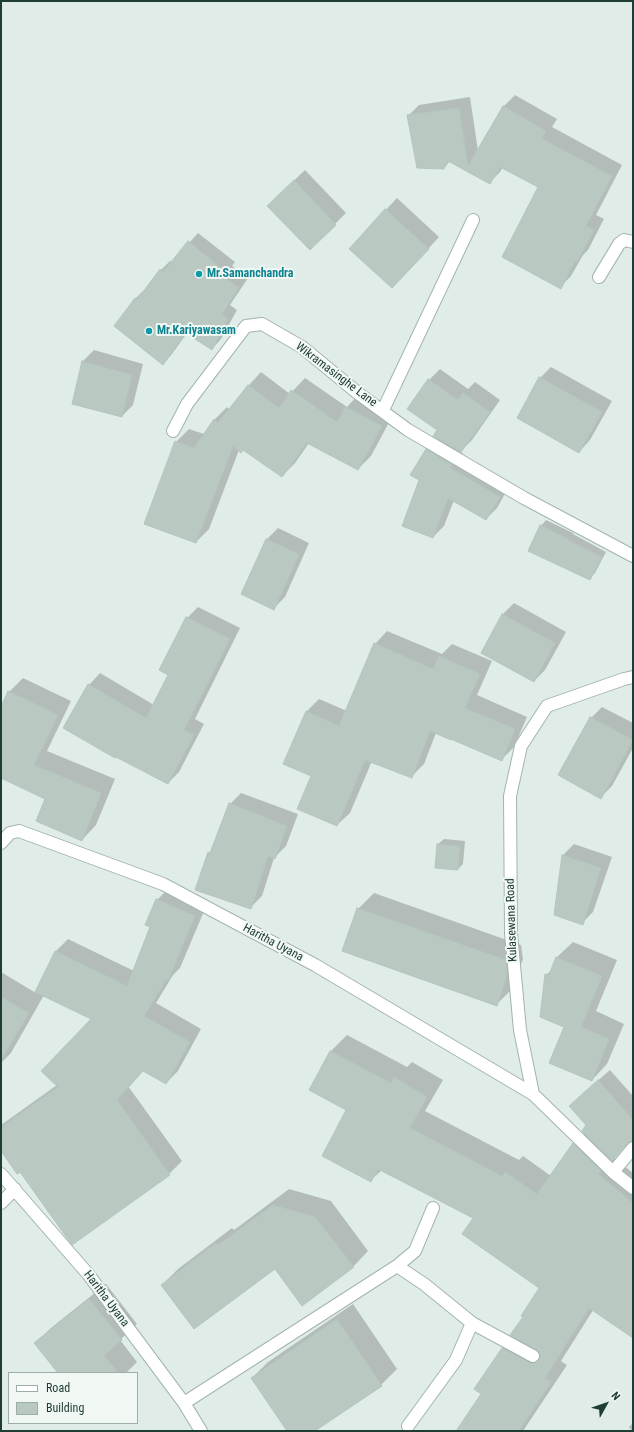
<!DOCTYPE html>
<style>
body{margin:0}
#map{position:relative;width:634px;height:1432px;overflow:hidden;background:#e0ece7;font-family:"Roboto Condensed",sans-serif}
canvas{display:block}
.frame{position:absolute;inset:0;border:2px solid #203d35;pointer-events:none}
.legend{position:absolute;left:8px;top:1372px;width:130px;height:52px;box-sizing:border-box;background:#f1f8f4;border:1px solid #9dada8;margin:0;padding:5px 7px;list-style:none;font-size:12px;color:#203d35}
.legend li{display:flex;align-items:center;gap:8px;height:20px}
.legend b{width:20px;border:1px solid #9dada8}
.north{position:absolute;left:586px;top:1384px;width:40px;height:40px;-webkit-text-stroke:3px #f1f8f4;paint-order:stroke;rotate:50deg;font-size:11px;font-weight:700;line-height:16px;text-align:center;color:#203d35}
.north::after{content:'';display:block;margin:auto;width:14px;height:18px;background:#203d35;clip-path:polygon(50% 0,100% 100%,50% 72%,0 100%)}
</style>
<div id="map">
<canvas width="634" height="1432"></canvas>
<div class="frame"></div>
<ul class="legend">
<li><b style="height:5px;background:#fff"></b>Road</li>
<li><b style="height:11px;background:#b9c9c2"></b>Building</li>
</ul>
<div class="north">N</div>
</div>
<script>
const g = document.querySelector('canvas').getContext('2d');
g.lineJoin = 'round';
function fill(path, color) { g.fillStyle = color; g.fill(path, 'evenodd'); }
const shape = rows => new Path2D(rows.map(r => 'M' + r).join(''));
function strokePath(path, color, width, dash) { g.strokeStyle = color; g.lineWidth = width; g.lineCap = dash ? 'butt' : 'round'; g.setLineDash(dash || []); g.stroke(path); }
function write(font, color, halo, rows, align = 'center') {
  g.font = font + ' "Roboto Condensed",sans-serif'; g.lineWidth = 4; g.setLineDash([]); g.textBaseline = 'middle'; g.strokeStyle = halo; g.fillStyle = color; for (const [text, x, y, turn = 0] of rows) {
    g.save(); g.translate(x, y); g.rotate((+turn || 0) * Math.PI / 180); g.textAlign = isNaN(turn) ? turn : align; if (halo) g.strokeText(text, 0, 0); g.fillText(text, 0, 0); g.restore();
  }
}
const shadow = shape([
 [515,95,557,119,552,127,622,165,596,215,604,219,588,250,583,255,571,276,560,287,539,187,503,167,500,172,489,183,450,161,444,168,408,116,419,105,470,97,478,151,504,106],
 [305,170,346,213,310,249,279,195],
 [397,198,439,237,403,276,350,248],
 [198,233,235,262,232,266,248,278,230,305,237,310,221,339,212,349,187,333,172,354,163,364,135,299,145,289,146,290,161,270,170,261,172,262],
 [94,350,143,364,133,405,122,416,83,361],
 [551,367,612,401,590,440,579,452,540,378],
 [440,369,468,389,475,382,500,400,472,440,460,452,463,453,461,456,510,485,497,508,486,519,454,500,444,526,433,537,421,480,427,450,438,438,438,430,429,380],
 [261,372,290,394,305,378,347,407,358,395,394,413,371,456,358,469,309,443,295,463,282,476,243,449,239,450,209,529,196,542,176,442,189,429,204,434,214,420,227,407,230,410,249,385],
 [546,520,573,533,573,534,606,552,595,573,589,579,541,526],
 [278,528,309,543,285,597,274,608,267,539],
 [514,603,566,632,545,670,534,681,482,652,503,614],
 [198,607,240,628,195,719,204,724,179,772,168,783,89,685,100,673,154,705,170,675,187,618],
 [387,631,442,654,452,644,492,661,477,695,527,717,514,747,502,759,436,733,424,764,411,777,372,761,350,813,337,825,312,775,306,712,319,699,347,711,375,644],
 [23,678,71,701,47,751,115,779,96,825,82,840,46,799,1,777,1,709,9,692],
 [602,707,633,723,633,748,612,786,601,797,591,718],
 [241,793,298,814,286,846,274,858,262,896,250,908,209,853,212,849,230,804],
 [444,839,465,841,463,864,458,869,438,844],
 [574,844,612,857,593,912,582,923,563,855],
 [170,887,207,904,180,968,173,975,156,1003,201,1029,178,1071,166,1083,144,1070,128,1086,182,1161,169,1174,73,1243,20,1170,1,1149,1,1125,57,1085,92,1019,44,995,11,1053,1,1063,1,972,36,993,56,951,68,939,134,971,151,926,157,900],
 [374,893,521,945,523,959,512,989,496,1005,358,909],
 [573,942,617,960,596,1011,624,1024,607,1064,592,1080,565,1027,546,975,553,969,557,957],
 [347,1035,407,1067,412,1062,443,1080,425,1111,519,1160,523,1156,551,1176,574,1144,585,1133,587,1125,581,1095,610,1070,633,1096,633,1140,631,1140,614,1158,633,1173,633,1324,597,1304,561,1361,567,1365,523,1431,457,1431,482,1394,475,1388,502,1348,514,1336,540,1287,474,1218,382,1170,371,1180,347,1110,310,1090,331,1051],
 [289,1189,331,1201,368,1251,353,1267,275,1267,162,1285,178,1269,232,1228,234,1230],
 [106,1284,137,1324,120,1340,137,1362,126,1373,59,1373,35,1343,51,1328],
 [353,1304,397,1369,381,1385,314,1431,288,1431,252,1378,268,1362],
 [633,1423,633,1431,632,1431,629,1427]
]);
const building = shape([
 [503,106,546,131,542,139,612,176,586,226,594,230,577,262,575,261,561,289,502,257,538,187,500,167,490,184,448,161,444,169,417,168,407,115,459,108,468,166,503,106],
 [294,180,336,225,310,250,267,206,294,180],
 [385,209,429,249,392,288,349,249,385,209],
 [188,241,226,272,223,276,239,288,222,314,228,319,212,350,186,333,163,365,114,326,135,298,137,300,160,269,163,272,188,241],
 [82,361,132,375,122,417,72,404,82,361],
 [539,377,602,412,579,453,517,418,539,377],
 [428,379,458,400,463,393,490,412,461,452,433,436,437,430,407,409,428,379],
 [248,385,279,408,291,390,337,422,345,407,382,426,358,470,307,443,282,477,243,450,241,453,233,446,196,543,144,524,175,441,194,448,214,419,218,423,248,385],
 [426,449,452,465,450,468,500,497,486,520,448,498,433,538,402,526,419,480,410,475,426,449],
 [540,525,568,539,568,540,602,557,590,580,528,551,540,525],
 [266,539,299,554,274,610,241,594,266,539],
 [502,614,555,643,534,682,481,653,502,614],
 [186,617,230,639,184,730,194,735,168,784,116,757,115,758,63,728,88,684,146,718,168,675,159,670,186,617],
 [374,643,433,669,439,656,480,674,465,708,515,729,502,761,451,739,451,740,430,731,412,778,365,760,337,826,297,809,311,776,283,764,306,711,339,726,374,643],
 [8,691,58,715,34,765,101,793,82,841,36,821,45,799,1,778,1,707,8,691],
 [590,717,633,740,601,799,558,775,590,717],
 [229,803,287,826,275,859,268,856,251,909,195,890,208,852,210,853,229,803],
 [437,844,460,846,458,870,435,868,437,844],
 [562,855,601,868,583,925,554,915,562,855],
 [156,899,195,916,168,981,166,980,144,1016,190,1042,166,1084,143,1071,117,1100,170,1175,72,1245,20,1172,17,1174,1,1151,1,1127,58,1087,41,1071,91,1019,35,992,55,951,127,986,150,927,145,925,156,899],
 [357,908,506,960,507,975,497,1006,342,951,357,908],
 [556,957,602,976,581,1027,609,1039,592,1081,549,1063,564,1027,540,1017,545,974,549,975,556,957],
 [1,997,29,1013,1,1060,1,997],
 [330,1051,391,1083,394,1077,427,1097,410,1128,502,1176,505,1172,537,1194,573,1143,601,1171,598,1174,633,1203,633,1338,589,1308,545,1378,551,1382,519,1431,456,1431,481,1394,474,1389,502,1348,530,1363,534,1363,539,1360,540,1355,537,1350,510,1335,523,1317,521,1316,539,1288,462,1234,473,1218,378,1169,371,1182,322,1156,346,1110,309,1090,330,1051],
 [598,1080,633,1120,633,1141,627,1143,612,1161,582,1131,586,1125,569,1106,598,1080],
 [273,1205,315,1217,354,1267,302,1306,275,1269,194,1329,161,1285,216,1243,218,1245,273,1205],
 [89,1299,122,1340,104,1355,118,1373,58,1373,34,1343,89,1299],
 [337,1319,382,1386,315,1431,287,1431,251,1378,337,1319]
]);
const minor = shape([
 [599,277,619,244,624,240,633,242],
 [383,410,473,220],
 [173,431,187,404,246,326,262,324,302,347,359,394,408,430,524,498,633,556],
 [633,677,624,679,547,706,521,746,510,796,511,933,520,1030,533,1094,613,1172,633,1188],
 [1,843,10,833,19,831,163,884,315,965,533,1094],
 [613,1172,633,1148],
 [1,1174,88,1274,184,1403,201,1431],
 [1,1203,15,1189],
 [397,1266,424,1284,472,1323,533,1356],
 [184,1403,397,1266,415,1251,433,1208],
 [408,1426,456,1360,472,1323]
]);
const markers = [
 [199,274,4,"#0f9aa8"],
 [149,331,4,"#0f9aa8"]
];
const cultureNames = [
 ["Mr.Samanchandra",207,274],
 ["Mr.Kariyawasam",157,331]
];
const streetNames = [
 ["Wikramasinghe Lane",336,375,37],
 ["Kulasewana Road",512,920,-92],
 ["Haritha Uyana",273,943,28],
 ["Haritha Uyana",106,1299,53]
];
fill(shadow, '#0003');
fill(building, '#b9c9c2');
strokePath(building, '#b3c5bd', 1);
strokePath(minor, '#a3b4ae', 14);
strokePath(minor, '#fff', 12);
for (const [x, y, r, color] of markers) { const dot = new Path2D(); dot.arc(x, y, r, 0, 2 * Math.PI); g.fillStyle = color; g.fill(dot); strokePath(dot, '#f1f8f4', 1.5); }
write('bold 12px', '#0d838f', '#f1f8f4', cultureNames, 'left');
write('12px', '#203d35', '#f1f8f4', streetNames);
</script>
